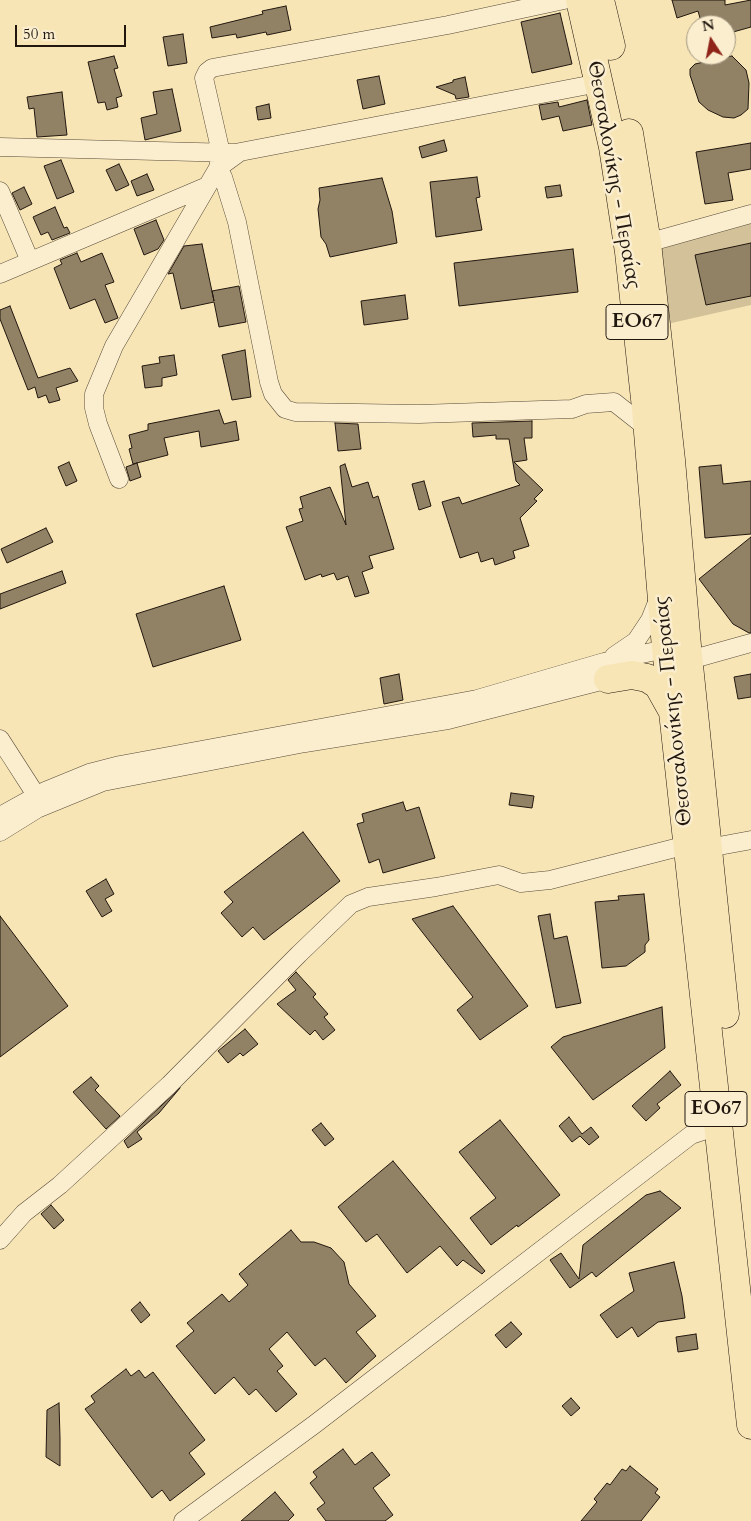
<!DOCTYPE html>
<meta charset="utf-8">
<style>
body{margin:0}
#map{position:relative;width:751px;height:1521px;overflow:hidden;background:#f8e5b5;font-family:Cardo,serif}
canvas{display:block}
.north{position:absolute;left:686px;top:15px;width:50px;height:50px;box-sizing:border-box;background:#faeecf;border:1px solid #a39882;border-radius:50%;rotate:349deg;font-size:14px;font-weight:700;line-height:20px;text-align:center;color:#21170f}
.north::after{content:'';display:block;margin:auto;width:18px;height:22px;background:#8f2418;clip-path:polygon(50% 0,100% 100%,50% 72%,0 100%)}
.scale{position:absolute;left:15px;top:25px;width:111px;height:22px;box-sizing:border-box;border:2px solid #21170f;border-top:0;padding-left:6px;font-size:15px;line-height:18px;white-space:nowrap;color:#21170f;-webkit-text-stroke:4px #faeecf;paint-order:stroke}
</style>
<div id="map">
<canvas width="751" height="1521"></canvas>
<div class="north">N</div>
<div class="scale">50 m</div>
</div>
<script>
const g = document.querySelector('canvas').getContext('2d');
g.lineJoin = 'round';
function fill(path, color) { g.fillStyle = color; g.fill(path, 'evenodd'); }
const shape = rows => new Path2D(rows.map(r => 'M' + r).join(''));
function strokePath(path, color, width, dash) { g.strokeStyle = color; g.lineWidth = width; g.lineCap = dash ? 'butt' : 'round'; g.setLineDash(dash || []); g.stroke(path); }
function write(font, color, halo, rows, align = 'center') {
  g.font = font + ' Cardo,serif'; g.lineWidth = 5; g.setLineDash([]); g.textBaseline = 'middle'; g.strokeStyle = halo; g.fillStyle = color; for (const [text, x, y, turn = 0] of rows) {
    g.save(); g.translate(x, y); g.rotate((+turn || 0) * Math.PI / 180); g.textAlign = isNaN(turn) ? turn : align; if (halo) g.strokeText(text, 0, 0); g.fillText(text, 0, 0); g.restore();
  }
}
const green = shape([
 [751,221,751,305,667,324,660,248]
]);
const building = shape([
 [672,0,725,0,725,5,751,0,751,27,726,34,726,25,702,25,698,11,677,18,672,0],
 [286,6,291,30,267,35,266,32,237,38,236,34,212,38,210,27,263,14,262,11,286,6],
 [560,13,572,64,532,73,521,22,560,13],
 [183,34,187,63,168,66,163,37,183,34],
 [114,56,118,68,114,69,122,96,116,98,118,107,107,110,105,102,98,103,88,62,114,56],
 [732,56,746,70,749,83,748,109,741,115,734,118,723,117,708,110,699,102,690,75,690,69,695,64,732,56],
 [379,76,385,104,363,109,357,80,379,76],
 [465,77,469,97,456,99,455,95,436,87,453,82,453,80,465,77],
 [172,89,181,131,145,140,141,118,157,114,153,92,172,89],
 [62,92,67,135,37,137,34,108,29,109,27,97,62,92],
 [587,100,592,125,563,131,559,116,542,120,539,105,558,102,559,107,587,100],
 [269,104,271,118,258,120,256,107,269,104],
 [444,140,447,151,422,158,419,147,444,140],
 [751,143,751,169,728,173,733,200,705,204,696,152,751,143],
 [61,160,74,192,57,199,44,166,61,160],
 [119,164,129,185,116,191,106,170,119,164],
 [147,174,154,190,137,196,131,181,147,174],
 [477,177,480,197,476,198,482,230,436,237,430,182,477,177],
 [382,178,392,211,397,243,330,257,326,244,321,237,318,209,320,200,319,188,382,178],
 [560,185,562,196,547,198,545,187,560,185],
 [24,187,32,204,20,210,12,193,24,187],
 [55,207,64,228,67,227,70,233,52,240,48,232,41,235,33,217,55,207],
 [156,220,164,240,158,249,144,255,134,229,156,220],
 [751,243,751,296,706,305,695,255,751,243],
 [202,244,214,301,212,291,239,286,246,322,219,327,214,302,181,309,173,273,168,274,184,246,202,244],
 [573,249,578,292,459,306,454,263,573,249],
 [77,253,81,262,102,253,114,282,105,285,118,318,105,323,95,299,70,309,54,268,62,264,60,260,77,253],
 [405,295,408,319,364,325,361,301,405,295],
 [10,306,38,378,70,368,78,381,56,388,60,400,49,403,46,395,38,398,35,387,28,390,0,319,0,310,10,306],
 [245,350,251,397,232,400,222,355,245,350],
 [174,355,177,375,162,378,162,386,145,388,142,366,160,363,159,357,174,355],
 [219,410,224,424,236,421,239,440,201,447,199,431,164,438,168,455,133,464,129,449,132,448,129,435,148,430,148,424,219,410],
 [532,421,532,438,524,438,527,460,514,462,543,490,534,499,537,501,520,518,529,546,513,551,515,558,495,565,493,558,481,562,478,552,460,558,442,502,459,497,462,504,520,485,516,481,509,439,496,439,496,435,473,437,472,423,532,421],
 [335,423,358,424,361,449,338,451,335,423],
 [69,462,77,481,66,486,58,467,69,462],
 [137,463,141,477,130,481,126,467,137,463],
 [345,464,352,487,368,482,373,498,378,496,394,549,369,556,373,568,362,572,369,593,355,597,348,576,337,580,334,573,322,577,321,574,305,580,286,527,303,521,299,509,303,508,300,497,330,487,346,525,340,466,345,464],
 [721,465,723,484,751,481,751,534,705,538,699,467,721,465],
 [424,481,431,506,419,510,412,484,424,481],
 [46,528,53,542,7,563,1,549,46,528],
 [751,537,751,633,749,633,733,624,699,579,751,537],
 [62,571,66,583,0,609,0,594,62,571],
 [224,586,241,640,153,667,136,614,224,586],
 [399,674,403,700,384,704,380,678,399,674],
 [751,674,751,697,738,699,734,677,751,674],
 [511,793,534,796,532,808,509,805,511,793],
 [403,802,406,811,419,807,435,858,383,873,379,859,369,863,357,824,364,822,362,814,403,802],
 [303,832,340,881,264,940,253,927,242,937,221,913,233,902,224,892,303,832],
 [106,879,114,894,105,899,112,911,102,917,86,891,106,879],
 [644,894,649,940,645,945,645,952,626,966,602,968,595,902,619,900,618,896,644,894],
 [453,906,528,1006,480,1040,457,1010,473,997,412,919,453,906],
 [550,914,554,939,567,936,581,1003,556,1008,538,916,550,914],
 [0,916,68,1006,0,1057,0,916],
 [296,972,316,994,313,997,328,1014,324,1017,335,1030,323,1040,315,1030,310,1035,277,1004,296,990,288,980,296,972],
 [662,1007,665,1048,593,1100,551,1047,563,1037,662,1007],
 [245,1029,258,1044,243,1056,240,1053,228,1063,218,1051,245,1029],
 [670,1071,681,1085,657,1104,660,1108,646,1121,632,1106,670,1071],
 [91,1077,99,1086,95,1090,120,1116,106,1129,73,1092,91,1077],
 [180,1088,159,1113,137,1132,142,1139,128,1148,124,1141,180,1088],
 [569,1117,582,1134,591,1127,599,1137,589,1145,580,1136,572,1142,559,1126,569,1117],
 [500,1120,560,1195,518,1227,517,1225,491,1245,470,1218,496,1198,459,1152,500,1120],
 [321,1123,334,1139,325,1146,312,1130,321,1123],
 [393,1161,485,1271,482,1274,463,1260,457,1266,440,1246,407,1273,377,1234,366,1242,338,1207,393,1161],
 [660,1191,681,1208,596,1277,592,1272,570,1288,550,1260,561,1253,579,1279,583,1245,646,1195,660,1191],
 [51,1205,64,1220,54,1229,41,1214,51,1205],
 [291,1230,301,1242,314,1242,331,1248,344,1262,349,1284,376,1316,356,1332,376,1356,346,1383,325,1358,315,1366,287,1332,269,1349,283,1366,277,1371,297,1394,276,1412,256,1389,249,1395,234,1377,215,1394,176,1346,194,1331,187,1323,222,1294,229,1302,248,1285,239,1274,291,1230],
 [674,1262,682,1296,685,1318,658,1322,638,1337,632,1327,617,1338,600,1315,634,1291,629,1273,674,1262],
 [140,1302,150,1315,141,1323,131,1310,140,1302],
 [511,1322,522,1334,506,1348,495,1335,511,1322],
 [696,1334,698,1349,678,1352,676,1337,696,1334],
 [126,1369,131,1376,139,1370,145,1378,153,1372,205,1440,189,1453,205,1474,170,1501,162,1490,152,1498,85,1409,95,1402,91,1396,126,1369],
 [571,1398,580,1408,571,1416,562,1406,571,1398],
 [59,1403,60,1438,60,1466,46,1457,47,1410,59,1403],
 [343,1449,355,1465,372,1452,390,1475,373,1488,393,1515,385,1521,326,1521,317,1509,325,1503,310,1483,317,1477,313,1472,343,1449],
 [630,1466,658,1489,655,1493,660,1497,641,1521,581,1521,597,1502,594,1499,607,1483,610,1485,622,1469,626,1471,630,1466],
 [275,1492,294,1515,288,1521,241,1521,275,1492]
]);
const minor = shape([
 [0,147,235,153,599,83],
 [240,152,218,168,223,177,237,222,269,382,273,394,285,409,295,412,419,414,572,409,586,404,614,402,647,428],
 [0,191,30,261],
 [647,243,751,214],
 [0,274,205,187],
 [119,479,98,424,94,408,94,394,114,346,218,168,221,153,204,78,207,72,212,68,448,25,564,0],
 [614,656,636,641,650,620,658,600],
 [679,663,751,643],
 [0,739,36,795],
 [0,816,45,791,89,773,120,765,477,699,604,662,675,647],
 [0,832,37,809,103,782,305,743,448,720,617,677],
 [708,848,751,840],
 [0,1240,24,1213,60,1185,169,1085,299,954,351,904,368,897,436,887,499,875,521,883,550,880,687,845],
 [183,1521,315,1424,691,1135,718,1126]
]);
const primary = shape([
 [580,0,613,147,629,252,646,408,666,648,751,1425],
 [600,0,611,46],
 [629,133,647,243,671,460,687,646,725,1014],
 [608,679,632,675,647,678,658,685,672,710]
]);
const shields = [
 [637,322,62],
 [716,1109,62]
];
const shieldNames = [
 ["ΕΟ67",637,322],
 ["ΕΟ67",716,1109]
];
const streetNames = [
 ["Θεσσαλονίκης - Περαίας",613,175,80],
 ["Θεσσαλονίκης - Περαίας",674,711,-96]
];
fill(green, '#d3c299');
fill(building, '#918265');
strokePath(building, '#21170f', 1);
strokePath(minor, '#574a38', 19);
strokePath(primary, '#21170f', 29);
strokePath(minor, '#faeecf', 18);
strokePath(primary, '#f8e5b5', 28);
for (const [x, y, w] of shields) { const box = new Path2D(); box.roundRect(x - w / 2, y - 17.5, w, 35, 4); g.fillStyle = '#faeecf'; g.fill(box); strokePath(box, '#21170f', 1); }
write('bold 20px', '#21170f', null, shieldNames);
write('21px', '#21170f', '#faeecf', streetNames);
</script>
